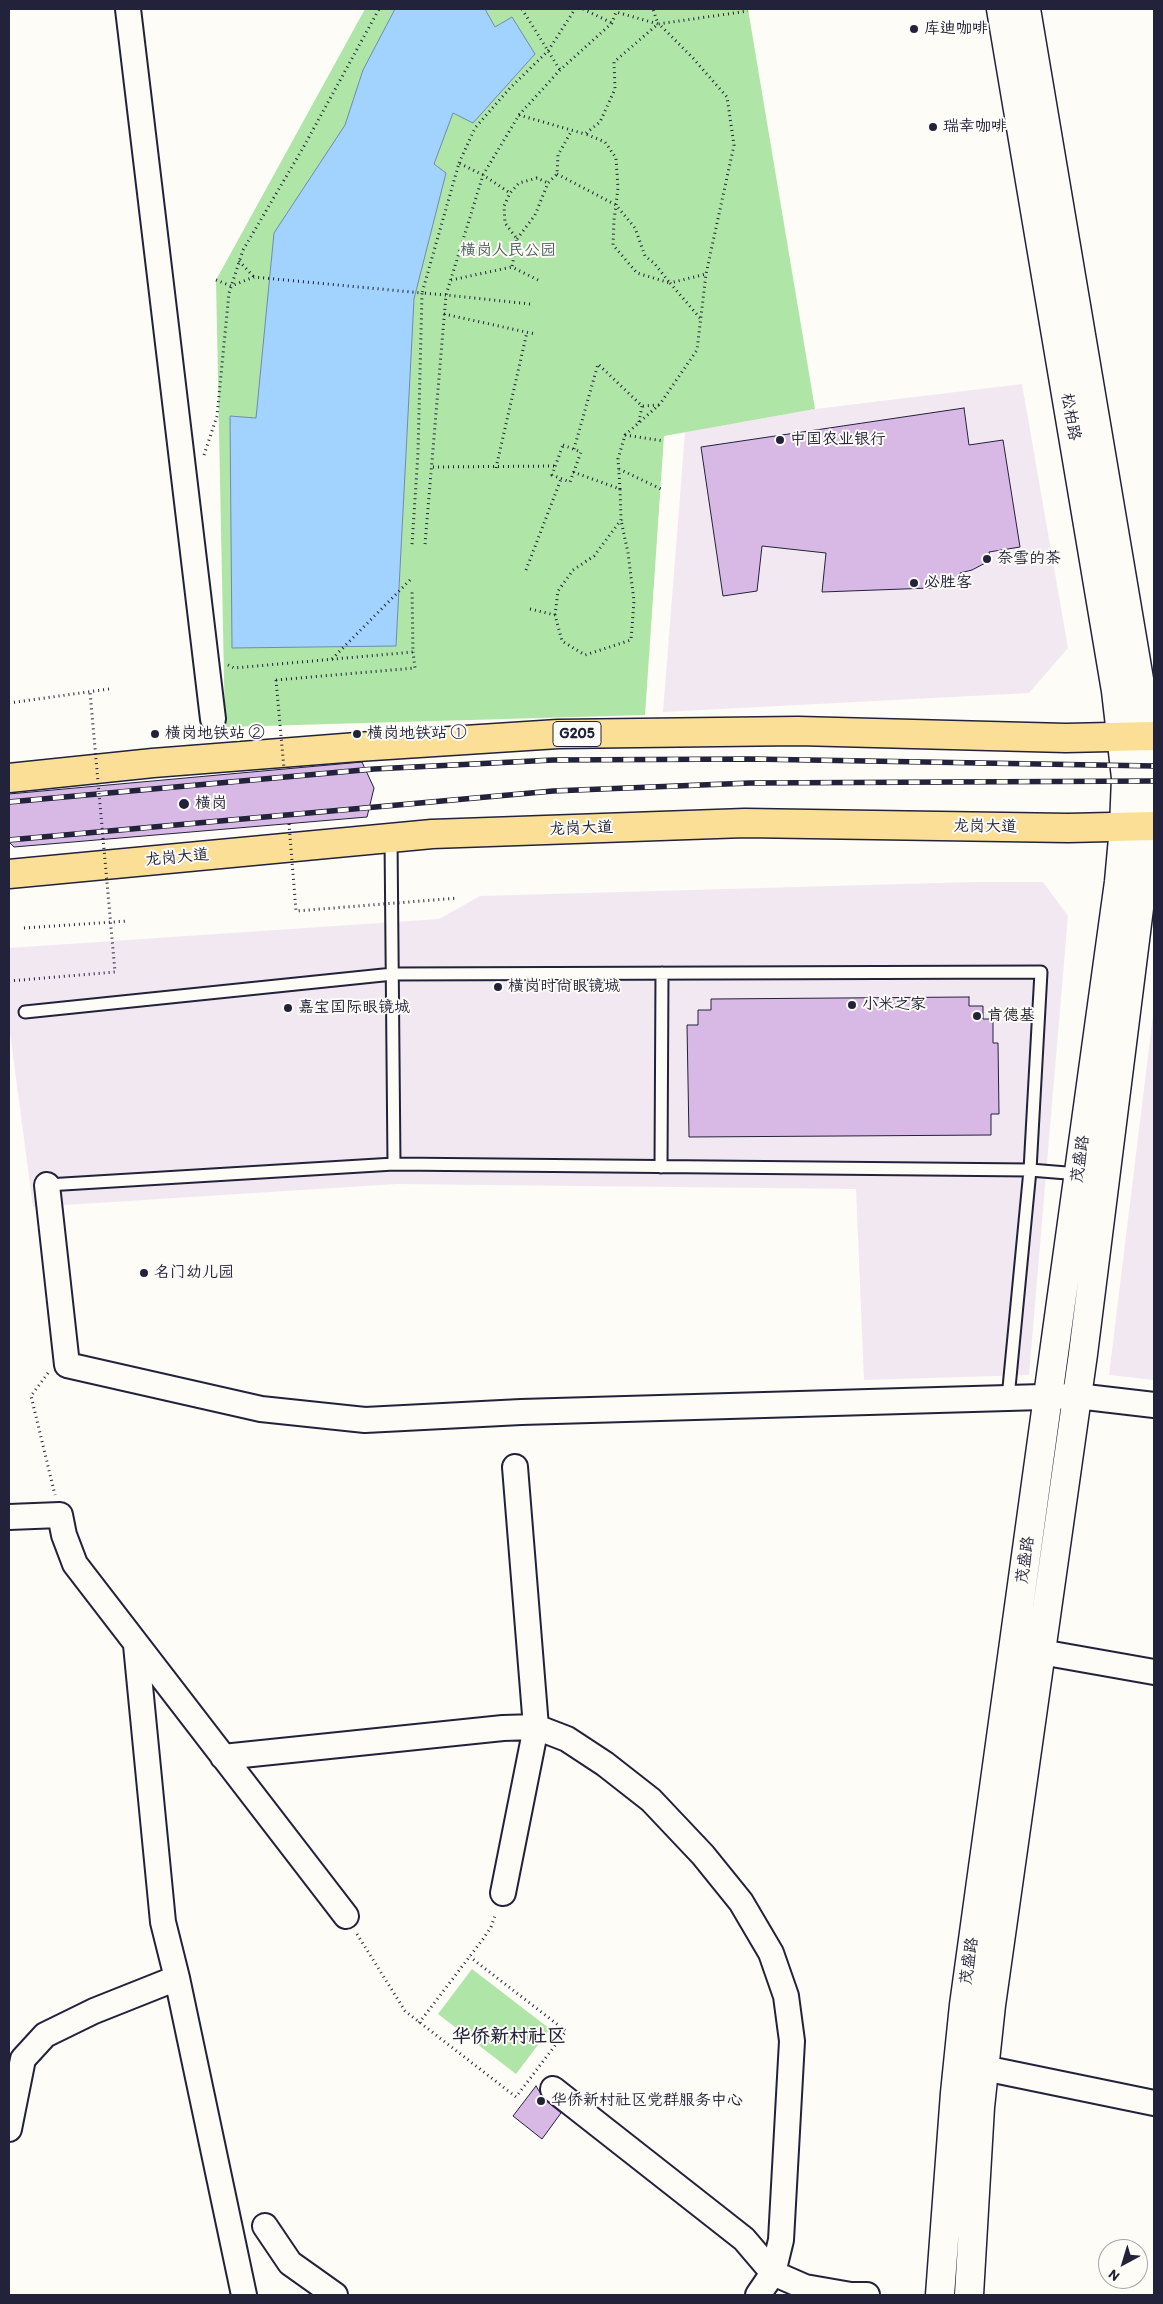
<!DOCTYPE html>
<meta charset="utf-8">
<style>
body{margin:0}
#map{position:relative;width:1163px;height:2304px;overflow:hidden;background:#fdfcf7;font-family:Itim,sans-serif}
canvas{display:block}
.frame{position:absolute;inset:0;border:10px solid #22223b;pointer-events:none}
.north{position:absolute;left:1098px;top:2239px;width:50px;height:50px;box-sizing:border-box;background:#fdfcf7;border:1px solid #a5a5ac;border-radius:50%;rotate:219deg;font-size:14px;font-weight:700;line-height:20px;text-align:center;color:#22223b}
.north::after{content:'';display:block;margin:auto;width:18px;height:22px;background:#22223b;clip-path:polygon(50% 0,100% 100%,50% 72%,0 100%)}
</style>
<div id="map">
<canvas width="1163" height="2304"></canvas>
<div class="frame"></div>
<div class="north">N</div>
</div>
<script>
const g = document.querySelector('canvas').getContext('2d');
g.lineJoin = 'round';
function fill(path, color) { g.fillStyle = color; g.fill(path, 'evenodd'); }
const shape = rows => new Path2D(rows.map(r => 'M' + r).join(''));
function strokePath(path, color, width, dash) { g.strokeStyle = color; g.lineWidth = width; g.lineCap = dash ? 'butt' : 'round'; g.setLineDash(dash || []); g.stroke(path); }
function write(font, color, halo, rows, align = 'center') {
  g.font = font + ' Itim,"LXGW WenKai TC",sans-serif'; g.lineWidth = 4; g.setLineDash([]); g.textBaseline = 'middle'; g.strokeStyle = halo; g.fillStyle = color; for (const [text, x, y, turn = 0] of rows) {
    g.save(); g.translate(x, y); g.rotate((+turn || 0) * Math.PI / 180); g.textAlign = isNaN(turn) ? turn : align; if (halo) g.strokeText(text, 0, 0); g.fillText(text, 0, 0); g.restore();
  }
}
const built = shape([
 [1022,384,1068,648,1029,693,663,712,685,432,815,409],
 [973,882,1043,882,1068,916,1029,1375,864,1380,856,1189,397,1184,33,1207,9,1025,9,948,439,919,480,896],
 [1154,1007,1154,1380,1109,1375]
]);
const green = shape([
 [365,9,748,9,815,409,664,436,645,715,225,727,216,280],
 [472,1969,550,2029,516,2074,438,2014]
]);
const water = shape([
 [395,9,485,9,495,27,512,17,535,54,473,123,453,113,434,164,446,173,414,299,396,646,232,648,230,416,256,418,274,233,345,125,363,70,395,9]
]);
const building = shape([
 [964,408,969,445,1003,440,1020,547,989,552,991,560,972,570,960,573,957,587,822,592,826,553,762,546,757,591,723,596,701,447,964,408],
 [362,762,374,788,367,817,14,847,9,842,9,794,362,762],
 [969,997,969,1006,983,1006,983,1019,993,1019,993,1043,998,1043,999,1114,991,1114,991,1135,689,1137,687,1025,698,1025,698,1010,711,1010,711,999,969,997],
 [536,2086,544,2099,561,2113,542,2139,513,2116,536,2086]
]);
const path = shape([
 [522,9,560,70],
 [583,9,612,23],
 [519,115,560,70,612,23,616,12,658,24,653,9],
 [459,163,475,128,510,88,548,51,575,9],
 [557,174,616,205,635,228,645,256,654,263,670,283,637,273,613,245,614,220,616,205,618,188,616,158,605,142,586,134],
 [517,239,535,215,548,183,557,174,558,155,572,130],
 [239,261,254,277],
 [216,280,231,286,254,277,422,293,418,453,412,545],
 [451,280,512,267],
 [538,280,512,267,517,239,505,223,504,206,510,193,519,183,537,178,548,183],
 [530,304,446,295,483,175,519,115,585,134,600,122,615,89,614,62,658,24,748,11],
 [444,314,535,334],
 [700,318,670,283,706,274],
 [639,422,642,406],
 [625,435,664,441],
 [563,445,581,452,570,482,552,475,563,445],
 [574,449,598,364,642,406,660,405],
 [204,455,217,416,229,293,243,250,303,148,379,9],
 [433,467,555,466],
 [496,468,527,332],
 [619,469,661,489],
 [620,489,618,459,625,435,660,404,697,350,706,274,734,145,727,97,692,57,659,24],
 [425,544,446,295,422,293,459,163,483,175,510,193],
 [526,570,561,479],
 [530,609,555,615,562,641,585,655,631,640,634,601,628,553,621,520],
 [555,615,558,591,573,570,594,556,621,520,620,489,573,472],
 [332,659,412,578],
 [228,665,234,668,413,652,412,589],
 [276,680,415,668,413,652],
 [9,703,109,689],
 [24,928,128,921],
 [48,1373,31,1396,55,1495],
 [357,1934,405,2011,516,2097,566,2031,470,1957],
 [419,2023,483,1939,491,1927,496,1913]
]);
const service = shape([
 [391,838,394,1164],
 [25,1012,393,974,1041,972,1030,1170,1008,1398],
 [661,1167,662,973],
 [47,1185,394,1164,1030,1170,1079,1174]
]);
const minor = shape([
 [128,9,213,719],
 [47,1185,67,1365,261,1409,365,1420,521,1412,1077,1396,1154,1405],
 [9,1517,60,1515,64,1535,75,1564,346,1916],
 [136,1645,163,1922,177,1978,244,2295],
 [1041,1652,1154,1672],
 [223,1757,503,1728,536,1727,567,1739,605,1764,651,1800,703,1855,741,1902,771,1953,786,1996,792,2041,781,2240,773,2273,758,2295],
 [503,1893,536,1727,515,1467],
 [984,2068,1154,2103],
 [553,2089,744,2239,773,2273,805,2287,851,2295,867,2295],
 [9,2129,23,2059,45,2035,94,2011,177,1978],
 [265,2226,290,2263,335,2295]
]);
const tertiary = shape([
 [940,2295,955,2093,964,2005,1119,882,1124,827],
 [969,2295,980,2107,991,2005,1083,1354,1142,884,1146,826]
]);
const secondary = shape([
 [1001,9,1116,691,1126,778,1124,827],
 [1026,9,1141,691,1146,736,1146,826]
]);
const trunk = shape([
 [9,778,153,763,357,747,558,734,798,731,1066,738,1154,736],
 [9,874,432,834,745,823,1068,828,1154,826]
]);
const rail = shape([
 [9,802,374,769,553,760,751,759,1154,766],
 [9,840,553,791,750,783,1154,781]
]);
const pathBridge = shape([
 [276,680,284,769],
 [289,824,296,911,458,898],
 [9,981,115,972,90,692]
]);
const markers = [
 [914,29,5,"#22223b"],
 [933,127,5,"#22223b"],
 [780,440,5,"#22223b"],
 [987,559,5,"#22223b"],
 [914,583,5,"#22223b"],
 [155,734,5,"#22223b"],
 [357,734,5,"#22223b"],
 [184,804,6,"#22223b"],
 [498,987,5,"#22223b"],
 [852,1005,5,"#22223b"],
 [288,1008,5,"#22223b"],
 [977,1016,5,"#22223b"],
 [144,1273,5,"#22223b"],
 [541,2101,5,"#22223b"]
];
const shields = [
 [577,734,48]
];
const shieldNames = [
 ["G205",577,734]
];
const poiNames = [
 ["库迪咖啡",924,29],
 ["瑞幸咖啡",943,127],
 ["中国农业银行",790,440],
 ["奈雪的茶",997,559],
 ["必胜客",924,583],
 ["横岗地铁站 ②",165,734],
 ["横岗地铁站 ①",367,734],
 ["横岗",195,804],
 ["横岗时尚眼镜城",508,987],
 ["小米之家",862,1005],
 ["嘉宝国际眼镜城",298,1008],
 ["肯德基",987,1016],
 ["名门幼儿园",154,1273],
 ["华侨新村社区党群服务中心",551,2101]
];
const parkNames = [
 ["横岗人民公园",508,251]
];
const streetNames = [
 ["松柏路",1070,417,80],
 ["龙岗大道",985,827,1],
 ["龙岗大道",581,829,-2],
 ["龙岗大道",177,858,-5],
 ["茂盛路",1081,1159,-82],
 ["茂盛路",1026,1560,-82],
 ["茂盛路",970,1961,-82]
];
const quarterNames = [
 ["华侨新村社区",509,2037]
];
fill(built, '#f2e8f2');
fill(green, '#afe5a7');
fill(water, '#a2d2fe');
strokePath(water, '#6f8cb0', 1);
fill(building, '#d8b9e5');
strokePath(building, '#22223b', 1);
strokePath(service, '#22223b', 15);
strokePath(minor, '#22223b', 28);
strokePath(tertiary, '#22223b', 31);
strokePath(secondary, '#22223b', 31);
strokePath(trunk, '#22223b', 31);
strokePath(path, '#22223b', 3, [1, 4]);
strokePath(service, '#fdfcf7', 11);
strokePath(minor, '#fdfcf7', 24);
strokePath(tertiary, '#fdfcf7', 28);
strokePath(secondary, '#fdfcf7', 28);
strokePath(trunk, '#fbdf96', 28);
strokePath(rail, '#22223b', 5.5);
strokePath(rail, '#fdfcf7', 4, [11]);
strokePath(pathBridge, '#22223b', 3, [1, 4]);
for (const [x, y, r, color] of markers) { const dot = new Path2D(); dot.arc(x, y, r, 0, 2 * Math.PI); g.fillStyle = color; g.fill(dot); strokePath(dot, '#fdfcf7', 2); }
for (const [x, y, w] of shields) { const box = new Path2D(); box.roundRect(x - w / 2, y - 12.5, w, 25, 4); g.fillStyle = '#fdfcf7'; g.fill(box); strokePath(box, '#22223b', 1); }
write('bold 15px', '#22223b', null, shieldNames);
write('16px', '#22223b', '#fdfcf7', poiNames, 'left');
write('16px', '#4c5c5b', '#fdfcf7', parkNames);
write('16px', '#22223b', '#fdfcf7', streetNames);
write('bold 19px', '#22223b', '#fdfcf7', quarterNames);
</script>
